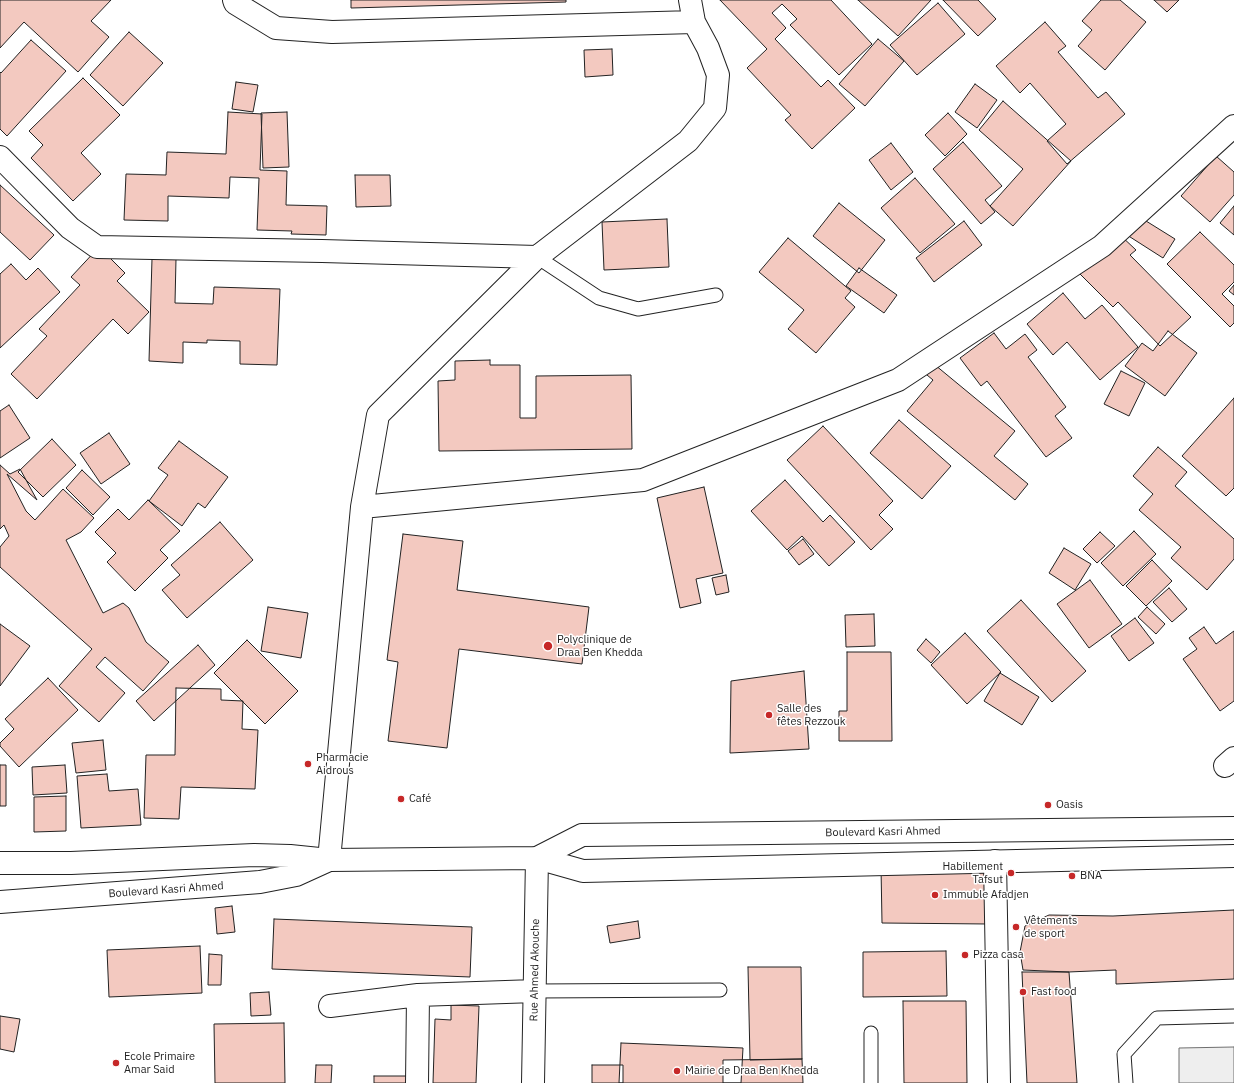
<!DOCTYPE html>
<meta charset="utf-8">
<style>
body{margin:0}
canvas{display:block;background:#fff}
</style>
<canvas width="1234" height="1083"></canvas>
<script>
const g = document.querySelector('canvas').getContext('2d');
g.lineJoin = 'round';
function fill(path, color) { g.fillStyle = color; g.fill(path, 'evenodd'); }
const shape = rows => new Path2D(rows.map(r => 'M' + r).join(''));
function strokePath(path, color, width, dash) { g.strokeStyle = color; g.lineWidth = width; g.lineCap = dash ? 'butt' : 'round'; g.setLineDash(dash || []); g.stroke(path); }
function write(font, color, halo, rows, align = 'center') {
  g.font = font + ' "IBM Plex Sans",sans-serif'; g.lineWidth = 3; g.setLineDash([]); g.textBaseline = 'middle'; g.strokeStyle = halo; g.fillStyle = color; for (const [text, x, y, turn = 0] of rows) {
    g.save(); g.translate(x, y); g.rotate((+turn || 0) * Math.PI / 180); g.textAlign = isNaN(turn) ? turn : align; if (halo) g.strokeText(text, 0, 0); g.fillText(text, 0, 0); g.restore();
  }
}
const green = shape([
 [1234,1047,1234,1083,1179,1083,1179,1048,1234,1047]
]);
const building = shape([
 [0,0,111,0,91,21,109,37,78,72,24,22,0,48,0,0],
 [351,0,566,0,566,2,351,8,351,0],
 [720,0,831,0,872,44,839,75,790,25,797,19,782,4,772,13,786,28,775,39,821,87,828,80,855,108,812,149,785,120,791,115,747,68,767,49,720,0],
 [858,0,931,0,898,36,858,0],
 [943,0,978,0,996,19,978,36,943,0],
 [1101,0,1120,0,1146,22,1105,70,1078,46,1092,30,1082,21,1101,0],
 [1154,0,1179,0,1167,12,1154,0],
 [938,3,965,34,917,75,890,45,938,3],
 [1045,22,1066,46,1058,52,1098,98,1106,92,1125,114,1067,164,1047,141,1066,124,1030,83,1020,93,996,66,1045,22],
 [129,32,163,63,123,106,90,75,129,32],
 [878,39,904,61,865,106,839,84,878,39],
 [31,40,66,71,7,136,0,129,0,72,1,73,31,40],
 [612,49,613,75,585,77,584,50,612,49],
 [83,78,120,115,81,153,101,174,73,201,31,158,43,145,29,131,83,78],
 [236,82,258,85,253,112,232,109,236,82],
 [975,84,997,100,977,128,955,112,975,84],
 [1003,101,1071,161,1013,226,990,206,1023,169,979,130,1003,101],
 [228,112,262,114,260,170,287,171,286,205,327,206,326,235,291,234,292,231,257,230,259,178,230,177,229,198,168,196,168,221,124,220,126,174,166,175,167,152,226,154,228,112],
 [287,112,289,167,263,168,261,113,287,112],
 [948,113,967,134,945,156,925,135,948,113],
 [963,142,1002,186,985,200,995,212,981,224,933,169,963,142],
 [891,143,913,172,891,190,869,160,891,143],
 [1216,156,1234,172,1234,195,1210,222,1181,196,1216,156],
 [355,175,390,175,391,206,356,207,355,175],
 [915,178,955,224,920,253,881,208,915,178],
 [0,185,54,235,30,260,0,232,0,185],
 [839,203,885,240,859,273,813,236,839,203],
 [1234,206,1234,235,1220,223,1234,206],
 [1138,216,1175,239,1163,258,1127,235,1138,216],
 [667,219,669,267,604,270,602,222,667,219],
 [964,221,982,245,934,282,916,258,964,221],
 [1200,232,1234,265,1234,282,1222,294,1234,306,1234,323,1230,327,1167,264,1200,232],
 [1119,234,1136,250,1130,255,1191,317,1160,346,1118,302,1113,307,1079,273,1119,234],
 [788,238,851,291,845,298,855,307,816,353,788,329,804,310,759,272,788,238],
 [99,247,125,273,117,281,149,312,128,334,113,319,37,399,11,374,47,336,39,329,80,285,71,277,99,247],
 [152,259,176,259,175,303,213,304,214,287,280,289,277,365,240,364,240,341,207,340,207,343,183,342,183,363,149,361,152,259],
 [11,264,26,280,38,268,60,292,0,348,0,274,11,264],
 [859,268,897,295,884,313,846,286,859,268],
 [1234,285,1234,295,1229,291,1234,285],
 [1063,293,1085,319,1102,305,1138,347,1100,380,1067,342,1053,355,1027,324,1063,293],
 [1168,331,1197,353,1165,396,1125,366,1142,343,1153,351,1168,331],
 [994,333,1006,349,1025,334,1037,350,1028,357,1066,407,1055,416,1072,438,1046,457,987,381,981,386,960,358,994,333],
 [490,360,490,365,520,365,520,418,536,418,536,376,631,375,632,449,439,451,438,381,455,380,455,361,490,360],
 [929,360,1015,431,994,456,1028,484,1015,500,907,411,933,380,921,370,929,360],
 [1121,371,1145,383,1129,416,1104,404,1121,371],
 [1234,398,1234,488,1226,496,1182,456,1234,398],
 [9,405,30,438,0,458,0,411,9,405],
 [899,420,951,466,922,499,870,453,899,420],
 [823,426,893,501,879,515,893,529,871,550,787,460,823,426],
 [109,433,130,464,101,484,80,453,109,433],
 [52,439,76,465,43,497,18,472,52,439],
 [179,441,228,477,205,508,198,503,182,526,149,501,168,475,158,468,179,441],
 [1158,447,1187,472,1175,486,1234,539,1234,559,1207,590,1171,558,1181,547,1139,510,1153,494,1133,476,1158,447],
 [0,465,10,474,20,469,37,500,7,474,26,511,35,520,63,489,94,518,81,532,66,540,103,613,123,603,129,608,146,642,169,662,143,691,105,657,96,667,125,693,99,722,59,686,92,649,0,567,0,547,9,536,4,525,0,529,0,465],
 [82,470,110,497,93,515,66,488,82,470],
 [785,480,823,522,830,515,855,542,829,566,802,536,787,550,751,511,785,480],
 [704,487,723,573,696,579,701,603,680,608,657,498,704,487],
 [148,500,180,531,160,550,168,558,135,591,107,562,116,553,95,532,118,509,129,520,148,500],
 [220,522,253,560,187,618,162,590,180,575,171,565,220,522],
 [1134,531,1156,554,1123,586,1101,563,1134,531],
 [1100,532,1115,546,1097,563,1083,549,1100,532],
 [403,534,463,541,457,590,589,607,582,664,459,649,447,748,388,741,398,662,387,660,403,534],
 [803,539,814,554,799,565,788,551,803,539],
 [1064,548,1091,564,1075,590,1049,573,1064,548],
 [1152,560,1172,581,1146,606,1126,586,1152,560],
 [726,575,729,592,716,595,712,578,726,575],
 [1090,580,1122,624,1089,648,1057,604,1090,580],
 [1169,588,1187,609,1172,622,1153,602,1169,588],
 [1021,600,1086,671,1052,702,987,631,1021,600],
 [268,607,308,613,301,658,261,651,268,607],
 [1147,607,1165,624,1156,634,1138,617,1147,607],
 [874,614,875,646,846,647,845,615,874,614],
 [1135,618,1154,643,1129,661,1111,636,1135,618],
 [0,624,30,646,0,686,0,624],
 [1204,627,1216,644,1234,631,1234,701,1220,711,1183,659,1197,649,1189,638,1204,627],
 [965,633,1001,672,967,704,931,665,965,633],
 [926,639,940,652,931,663,917,650,926,639],
 [247,640,298,691,265,724,214,673,247,640],
 [198,645,215,665,154,721,136,701,198,645],
 [847,652,891,652,892,741,839,741,839,711,847,711,847,652],
 [804,671,809,749,730,753,731,681,804,671],
 [1000,673,1039,697,1022,725,984,701,1000,673],
 [48,678,78,710,19,767,0,746,0,743,14,729,5,719,48,678],
 [176,688,221,689,221,700,243,701,242,729,258,730,255,789,181,787,179,819,144,818,146,755,175,755,176,688],
 [103,740,106,770,76,773,72,743,103,740],
 [0,765,6,765,6,806,0,806,0,765],
 [65,765,67,793,33,795,32,767,65,765],
 [107,774,109,791,138,789,141,825,81,828,77,776,107,774],
 [66,796,66,831,34,832,34,797,66,796],
 [881,867,989,867,988,924,882,923,881,867],
 [232,906,235,932,217,934,215,908,232,906],
 [1234,910,1234,979,1116,984,1116,970,1068,972,1023,970,1020,952,1025,926,1049,915,1113,916,1234,910],
 [274,919,472,927,470,977,272,969,274,919],
 [638,921,640,938,610,943,607,926,638,921],
 [200,946,202,993,109,997,107,950,200,946],
 [946,951,947,996,863,997,863,952,946,951],
 [209,954,222,955,221,985,208,985,209,954],
 [748,967,801,967,802,1059,750,1060,748,967],
 [1022,972,1069,972,1077,1083,1027,1083,1022,972],
 [269,992,271,1015,251,1016,250,993,269,992],
 [903,1001,966,1001,967,1083,904,1083,903,1001],
 [451,1005,479,1006,476,1083,433,1083,435,1019,451,1020,451,1005],
 [0,1016,20,1019,14,1052,0,1049,0,1016],
 [284,1023,285,1083,215,1083,214,1024,284,1023],
 [621,1043,743,1048,741,1083,619,1083,621,1043],
 [802,1059,803,1083,723,1083,723,1060,802,1059],
 [316,1065,332,1065,331,1083,315,1083,316,1065],
 [592,1065,623,1065,623,1083,592,1083,592,1065],
 [374,1076,410,1076,410,1083,374,1083,374,1076]
]);
const lane = shape([
 [537,257,599,298,638,309,716,295],
 [535,991,720,990],
 [871,1083,871,1033],
 [1126,1083,1124,1054,1157,1018,1234,1016]
]);
const street = shape([
 [234,0,235,3,276,28,332,32,694,22],
 [0,157,70,228,97,247,322,251,537,257],
 [362,507,643,480,898,380,1102,246,1234,126],
 [1225,766,1234,758],
 [329,860,362,507,378,415,537,257,688,141,715,108,718,75,708,48,694,22,690,0],
 [995,861,999,1083],
 [330,1006,418,995,535,991],
 [417,1083,418,995],
 [533,1083,537,858]
]);
const secondary = shape([
 [537,858,582,835,1234,828],
 [0,863,71,863,254,855,290,856,329,860,537,858,583,871,1234,856],
 [0,902,260,882,296,875,329,860]
]);
const markers = [
 [548,646,5,"#c62828"],
 [769,715,4,"#c62828"],
 [308,764,4,"#c62828"],
 [401,799,4,"#c62828"],
 [1048,805,4,"#c62828"],
 [1011,873,4,"#c62828"],
 [1072,876,4,"#c62828"],
 [935,895,4,"#c62828"],
 [1016,927,4,"#c62828"],
 [965,955,4,"#c62828"],
 [1023,992,4,"#c62828"],
 [116,1063,4,"#c62828"],
 [677,1071,4,"#c62828"]
];
const poiNames = [
 ["Polyclinique de",557,640],
 ["Draa Ben Khedda",557,653],
 ["Salle des",777,709],
 ["fêtes Rezzouk",777,722],
 ["Pharmacie",316,758],
 ["Aidrous",316,771],
 ["Café",409,799],
 ["Oasis",1056,805],
 ["Habillement",1003,867,"right"],
 ["Tafsut",1003,880,"right"],
 ["BNA",1080,876],
 ["Immuble Afadjen",943,895],
 ["Vêtements",1024,921],
 ["de sport",1024,934],
 ["Pizza casa",973,955],
 ["Fast food",1031,992],
 ["Ecole Primaire",124,1057],
 ["Amar Said",124,1070],
 ["Mairie de Draa Ben Khedda",685,1071]
];
const streetNames = [
 ["Boulevard Kasri Ahmed",883,832,-1],
 ["Boulevard Kasri Ahmed",166,890,-4],
 ["Rue Ahmed Akouche",535,970,-89]
];
fill(green, '#eee');
strokePath(green, '#6f6f6f', 1);
fill(building, '#f3c9c0');
strokePath(building, '#222', 1);
strokePath(lane, '#222', 15);
strokePath(street, '#222', 24);
strokePath(secondary, '#222', 24);
strokePath(lane, '#fff', 13);
strokePath(street, '#fff', 22);
strokePath(secondary, '#fff', 22);
for (const [x, y, r, color] of markers) { const dot = new Path2D(); dot.arc(x, y, r, 0, 2 * Math.PI); g.fillStyle = color; g.fill(dot); strokePath(dot, '#fff', 1.5); }
write('11px', '#222', '#fff', poiNames, 'left');
write('11px', '#222', '#fff', streetNames);
</script>
